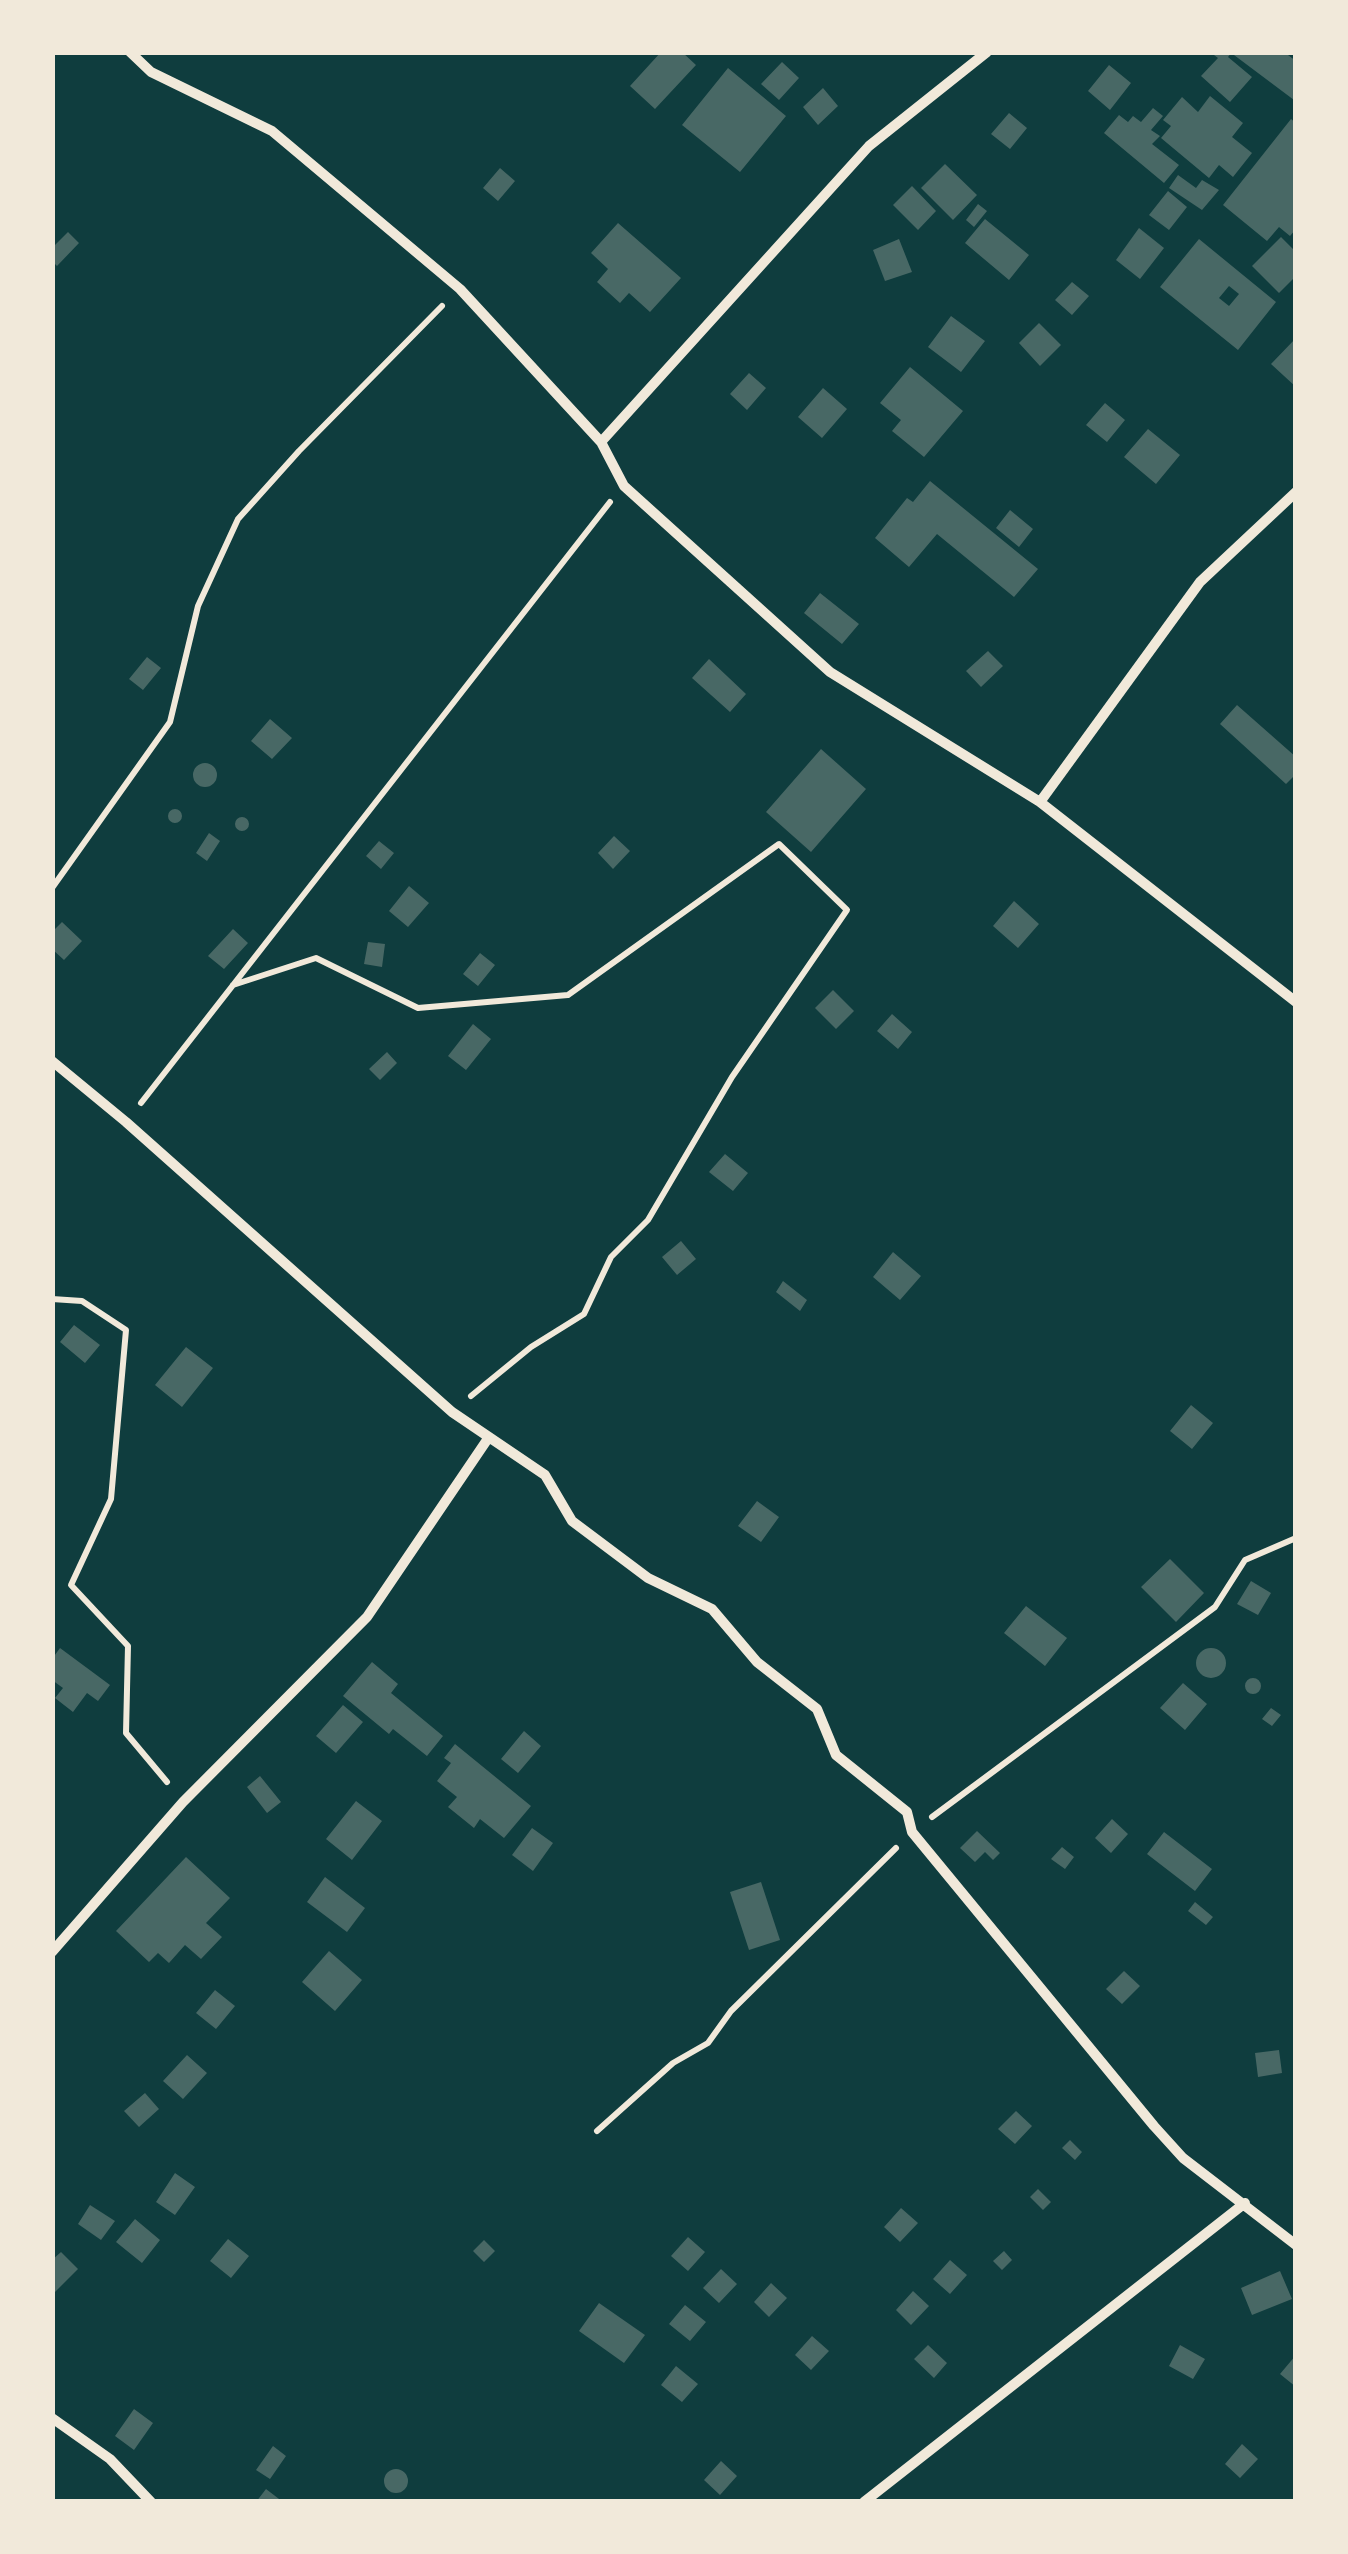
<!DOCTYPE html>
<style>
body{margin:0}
#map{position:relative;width:1348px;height:2554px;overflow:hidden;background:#0f3d3e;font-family:"IBM Plex Sans",sans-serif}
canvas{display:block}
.frame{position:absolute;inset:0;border:55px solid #f1e9da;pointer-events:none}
</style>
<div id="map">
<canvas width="1348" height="2554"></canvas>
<div class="frame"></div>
</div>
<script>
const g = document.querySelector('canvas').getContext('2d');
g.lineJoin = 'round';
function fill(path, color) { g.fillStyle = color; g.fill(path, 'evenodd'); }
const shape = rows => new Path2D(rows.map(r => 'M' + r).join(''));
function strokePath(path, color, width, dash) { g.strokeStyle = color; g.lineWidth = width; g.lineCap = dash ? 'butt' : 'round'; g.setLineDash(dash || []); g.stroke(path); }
const building = shape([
 [661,52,682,52,696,65,655,109,630,86],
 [1216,52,1232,52,1228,57,1252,77,1230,102,1201,76,1218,58,1214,55],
 [1236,52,1284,52,1296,61,1294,100,1234,55],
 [782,62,799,78,779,100,761,84],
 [1109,65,1131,83,1110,110,1088,91],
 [728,68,786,116,740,172,682,125],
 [823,88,838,106,818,125,803,107],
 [1210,96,1243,123,1232,137,1252,153,1233,177,1219,165,1209,178,1161,138,1171,126,1163,120,1182,97,1198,112],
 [1153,108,1163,116,1151,130,1160,136,1152,144,1179,165,1164,183,1104,133,1119,115,1128,122,1133,116,1141,122],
 [1009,113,1027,128,1010,149,991,134],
 [1291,119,1296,123,1296,229,1290,236,1279,227,1267,241,1223,205],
 [945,164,977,195,953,220,921,188],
 [500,168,515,181,498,201,483,188],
 [1178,175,1196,188,1202,180,1219,190,1202,210,1169,188],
 [912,186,936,211,918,230,893,205],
 [1168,191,1187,207,1169,230,1149,215],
 [978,204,987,211,974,227,966,220],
 [985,219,1029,255,1009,280,965,243],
 [618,223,681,278,650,312,629,293,620,303,597,282,608,269,591,253],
 [1139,228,1164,248,1140,279,1116,260],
 [68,232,79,243,57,266,52,261,52,248],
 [1281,237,1296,252,1296,276,1279,293,1252,266],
 [899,239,912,272,885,281,873,250],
 [1199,239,1276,302,1238,350,1160,287],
 [1229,286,1239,294,1229,306,1219,298],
 [1072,282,1089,296,1072,315,1055,300],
 [951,316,985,341,961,372,928,347],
 [1039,323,1061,345,1040,366,1019,343],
 [1296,338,1296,387,1271,364],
 [910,367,963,411,924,457,892,431,901,420,880,403],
 [749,373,766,388,747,410,730,394],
 [823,388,847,409,822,438,798,417],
 [1105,403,1125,420,1107,442,1086,425],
 [1148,429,1180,455,1156,484,1124,457],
 [930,481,1038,569,1014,597,937,534,909,567,875,538,907,498,913,502],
 [1010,510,1033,529,1019,547,996,528],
 [820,593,859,624,842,644,804,613],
 [988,651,1003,666,981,687,966,671],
 [147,657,161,668,143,690,129,679],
 [709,659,746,694,730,712,692,678],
 [1237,705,1296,757,1296,774,1286,784,1220,724],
 [270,719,292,738,272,759,251,741],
 [821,749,866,789,811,852,766,812],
 '193 775a12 12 0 1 1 24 0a12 12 0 1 1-24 0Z',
 '168 816a7 7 0 1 1 14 0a7 7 0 1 1-14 0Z',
 '235 824a7 7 0 1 1 14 0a7 7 0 1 1-14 0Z',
 [209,833,220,841,207,861,196,853],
 [614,836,630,851,613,869,598,853],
 [379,841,394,853,381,869,366,856],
 [409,886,429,903,408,927,389,911],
 [1014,901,1039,924,1018,948,993,926],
 [62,922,82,941,64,960,52,949,52,932],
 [233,929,248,943,224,969,208,956],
 [368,942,385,944,382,967,364,964],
 [480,953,495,965,478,986,463,974],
 [833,990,854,1011,836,1029,815,1008],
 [892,1014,912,1032,898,1049,877,1031],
 [473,1024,491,1039,466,1070,448,1056],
 [387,1052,397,1063,380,1080,369,1069],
 [725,1154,748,1173,733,1191,709,1172],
 [681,1241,696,1259,677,1275,662,1257],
 [893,1252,921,1276,900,1300,873,1277],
 [783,1281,807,1300,800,1311,776,1292],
 [74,1325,100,1345,85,1363,60,1342],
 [186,1347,213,1368,182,1407,155,1385],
 [1191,1405,1213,1423,1192,1449,1170,1431],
 [757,1501,779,1517,761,1542,738,1526],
 [1170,1559,1204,1593,1176,1622,1141,1587],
 [1251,1581,1271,1593,1258,1615,1237,1604],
 [1026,1606,1067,1638,1045,1666,1004,1633],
 [60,1648,110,1685,98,1701,87,1693,73,1712,55,1698,63,1688,52,1680,52,1659],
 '1196 1663a15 15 0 1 1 30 0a15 15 0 1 1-30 0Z',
 [372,1662,398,1684,391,1693,443,1736,427,1756,393,1729,389,1734,343,1696],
 '1245 1686a8 8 0 1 1 16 0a8 8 0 1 1-16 0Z',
 [1183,1683,1207,1704,1185,1730,1160,1708],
 [343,1705,363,1722,336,1753,316,1736],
 [1271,1708,1281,1715,1272,1726,1262,1719],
 [524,1731,541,1746,518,1773,501,1759],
 [455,1744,531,1806,504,1838,480,1819,474,1828,448,1807,457,1797,437,1781,451,1763,444,1758],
 [260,1776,281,1802,267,1813,247,1787],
 [356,1801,382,1821,352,1860,326,1839],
 [1112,1819,1128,1834,1111,1853,1095,1838],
 [532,1828,553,1843,533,1871,512,1855],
 [977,1831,1000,1853,993,1860,985,1852,975,1862,960,1848],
 [1164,1832,1212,1869,1195,1891,1147,1854],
 [1062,1847,1074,1857,1065,1869,1051,1859],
 [186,1857,230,1898,206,1923,222,1937,201,1959,185,1945,169,1963,158,1953,149,1962,116,1931],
 [325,1877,365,1908,347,1932,307,1902],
 [761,1882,780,1940,749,1950,730,1892],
 [1195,1902,1213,1917,1206,1925,1188,1911],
 [329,1951,362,1980,335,2011,302,1982],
 [1124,1971,1140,1986,1122,2004,1106,1989],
 [215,1990,235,2006,216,2029,196,2013],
 [1279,2050,1282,2073,1258,2077,1255,2053],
 [187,2055,207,2073,183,2099,163,2081],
 [145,2093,159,2109,139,2127,124,2111],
 [1016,2111,1032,2126,1015,2144,998,2129],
 [1070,2140,1082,2152,1075,2160,1062,2148],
 [175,2173,195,2187,175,2215,156,2202],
 [1038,2189,1051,2202,1043,2210,1030,2197],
 [90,2205,115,2221,101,2240,78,2224],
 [901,2208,918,2223,900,2242,884,2227],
 [135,2219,160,2240,142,2263,116,2242],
 [688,2237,705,2252,688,2271,671,2256],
 [228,2239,249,2256,231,2278,210,2261],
 [484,2240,495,2251,484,2262,473,2251],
 [1004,2251,1012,2260,1002,2270,993,2261],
 [61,2252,78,2269,52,2295,52,2260],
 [950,2260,967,2275,950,2294,933,2279],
 [721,2269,737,2284,719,2303,703,2288],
 [1280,2271,1292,2299,1252,2315,1241,2288],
 [771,2283,787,2298,769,2317,754,2302],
 [913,2291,929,2306,911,2325,896,2310],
 [599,2303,645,2335,624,2363,579,2331],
 [685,2305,706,2322,690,2341,669,2324],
 [812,2336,829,2351,811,2370,795,2355],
 [928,2345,947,2363,934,2378,914,2359],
 [1180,2345,1205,2359,1193,2379,1169,2366],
 [1296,2355,1296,2387,1280,2374],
 [676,2366,698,2384,682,2402,661,2385],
 [134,2409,153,2423,134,2450,115,2436],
 [1242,2444,1258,2459,1240,2478,1225,2464],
 [273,2446,286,2456,270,2479,256,2470],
 [721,2461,737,2476,720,2495,704,2480],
 '384 2481a12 12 0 1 1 24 0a12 12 0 1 1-24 0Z',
 [266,2489,283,2502,256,2502]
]);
const path = shape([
 [52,888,170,722,198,606,238,519,299,451,442,306],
 [233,985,316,958,418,1008,568,995,779,844,847,910,732,1077,648,1220,611,1257,584,1314,531,1347,471,1396],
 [141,1103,610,502],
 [52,1299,82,1301,126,1330,111,1499,71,1585,128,1646,126,1733,167,1782],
 [932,1817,1215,1607,1245,1560,1296,1538],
 [597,2131,673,2063,708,2043,731,2011,896,1848]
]);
const minor = shape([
 [130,52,151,72,272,131,460,289,601,442,624,486,830,672,1040,802,1296,1002],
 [601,442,869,146,987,52],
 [1040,802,1200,582,1296,492],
 [52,1061,126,1122,452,1412,545,1475,572,1521,648,1578,712,1609,757,1662,817,1709,836,1755,907,1812,912,1832,1154,2126,1183,2158,1296,2245],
 [52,1952,183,1802,367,1617,489,1437],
 [52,2418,110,2459,151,2502],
 [864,2502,1245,2203]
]);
fill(building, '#486865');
strokePath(path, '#f1e9da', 6);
strokePath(minor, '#f1e9da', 10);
</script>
